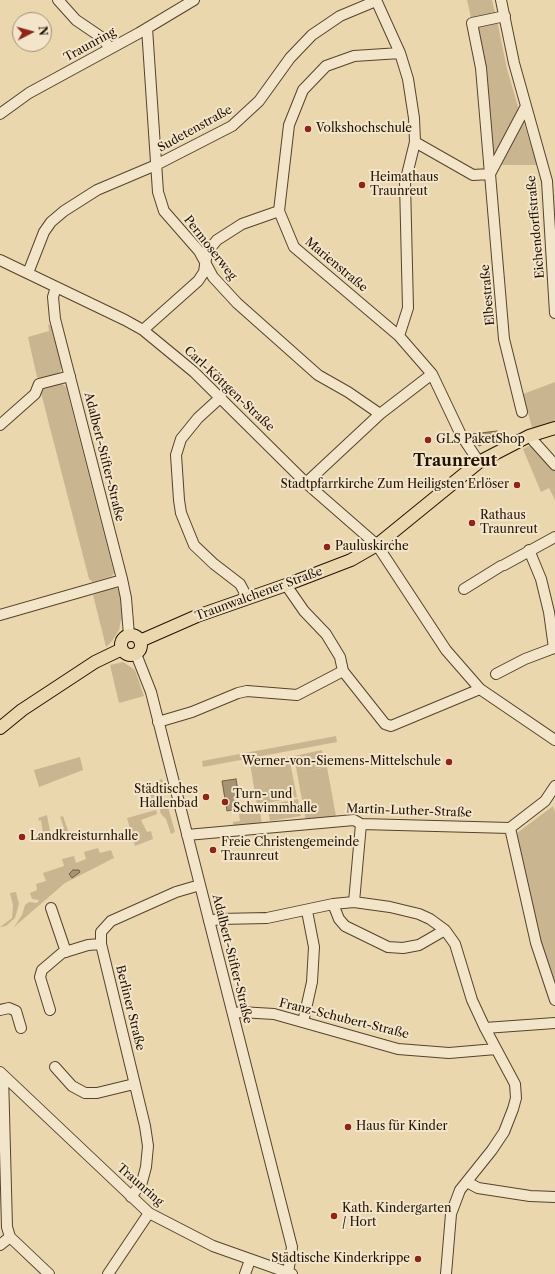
<!DOCTYPE html>
<meta charset="utf-8">
<style>
body{margin:0}
#map{position:relative;width:555px;height:1274px;overflow:hidden;background:#ebd7ad;font-family:"Libre Caslon Text",serif}
canvas{display:block}
.north{position:absolute;left:12px;top:12px;width:40px;height:40px;box-sizing:border-box;background:#f2e5ca;border:1px solid #9f917a;border-radius:50%;rotate:84deg;font-size:11px;font-weight:700;line-height:16px;text-align:center;color:#231202}
.north::after{content:'';display:block;margin:auto;width:14px;height:18px;background:#8f2418;clip-path:polygon(50% 0,100% 100%,50% 72%,0 100%)}
</style>
<div id="map">
<canvas width="555" height="1274"></canvas>
<div class="north">N</div>
</div>
<script>
const g = document.querySelector('canvas').getContext('2d');
g.lineJoin = 'round';
function fill(path, color) { g.fillStyle = color; g.fill(path, 'evenodd'); }
const shape = rows => new Path2D(rows.map(r => 'M' + r).join(''));
function strokePath(path, color, width, dash) { g.strokeStyle = color; g.lineWidth = width; g.lineCap = dash ? 'butt' : 'round'; g.setLineDash(dash || []); g.stroke(path); }
function write(font, color, halo, rows, align = 'center') {
  g.font = font + ' "Libre Caslon Text",serif'; g.lineWidth = 4; g.setLineDash([]); g.textBaseline = 'middle'; g.strokeStyle = halo; g.fillStyle = color; for (const [text, x, y, turn = 0] of rows) {
    g.save(); g.translate(x, y); g.rotate((+turn || 0) * Math.PI / 180); g.textAlign = isNaN(turn) ? turn : align; if (halo) g.strokeText(text, 0, 0); g.fillText(text, 0, 0); g.restore();
  }
}
const green = shape([
 [467,0,492,0,496,17,472,22],
 [497,20,507,69,519,110,491,164,473,25],
 [522,117,537,165,497,165],
 [48,324,51,326,62,368,59,374,42,379,37,377,28,337,49,331],
 [555,382,555,422,533,431,523,394],
 [61,383,66,387,114,573,112,576,93,582,89,579,41,393,43,387],
 [533,444,555,467,555,500,549,488,541,492,523,449],
 [115,587,118,589,121,598,123,619,121,620,119,630,112,641,106,647,93,595],
 [123,662,135,670,144,696,119,703,110,665],
 [336,736,337,742,203,767,202,761],
 [322,750,325,767,301,772,327,767,336,816,306,822,294,756],
 [80,757,83,770,39,787,34,770],
 [289,757,297,797,257,805,250,764],
 [162,779,166,794,158,796,154,782],
 [152,782,156,798,149,800,146,792,152,790,151,786,145,788,144,784],
 [298,799,301,816,270,821,267,805],
 [553,806,555,812,555,987,543,956,517,833],
 [168,807,175,832,171,834,166,819,161,814,160,811,161,808],
 [156,810,157,814,141,820,147,832,151,831,153,839,135,846,127,818],
 [260,810,262,826,234,828,233,822,240,821,239,814],
 [47,815,50,831,43,834,41,820,39,821,38,818],
 [63,816,69,833,65,834,66,837,63,838,60,830,64,828,60,817],
 [98,848,100,853,111,850,114,858,65,883,14,927,22,915,25,905,29,902,37,903,39,900,32,899,30,893,37,890,36,884,46,881,43,873,64,866,62,859,74,856,76,863,86,859,84,852],
 [16,892,19,904,15,918,6,926,0,927,12,918,13,905,10,893]
]);
const water = shape([
 [497,431,499,437,479,446,472,434,497,431],
 [236,779,241,808,227,811,222,781,236,779],
 [73,870,79,870,80,872,72,878,69,874,73,870]
]);
const minor = shape([
 [58,0,76,20,101,37,110,48],
 [376,0,400,53,408,79,414,118,415,142,405,183,408,308,399,336],
 [501,0,514,63,547,181,555,313],
 [505,16,472,23,481,68,504,339,522,412],
 [147,28,158,192,164,211,199,251,213,277,237,303,318,375,348,392,380,414],
 [400,53,354,56,326,66,303,90,289,125,279,211,294,247,399,336,432,374,461,435,479,462],
 [0,114,29,93,139,33,194,0],
 [415,142,473,175,490,174,526,106],
 [0,260,125,320,143,330,194,372,306,483,377,545,446,650,480,689,555,740],
 [28,273,44,232,51,222,64,211,97,190,156,165,232,126,259,101,290,58,312,35,340,16,376,1],
 [56,287,53,297,55,319,122,579,126,598,129,635],
 [143,330,198,281,204,272,207,252,217,240,242,224,279,211],
 [221,397,198,418,181,439,176,455,179,500,181,513,194,545,214,564,240,584,247,597],
 [0,425,35,394,39,384,70,376],
 [529,436,555,465],
 [306,483,380,414,432,374],
 [504,565,555,537],
 [286,585,304,611,326,634,340,657,343,671,385,724,391,726,480,689],
 [464,589,501,566],
 [0,615,122,580],
 [136,654,151,692,292,1247,288,1273],
 [496,674,525,659,554,648,549,612,541,579,529,550],
 [158,722,192,712,238,693,247,691,297,695,343,671],
 [510,828,536,943,555,1000],
 [187,835,354,820,361,824,510,828,545,801,555,786],
 [354,902,361,824],
 [51,908,66,952],
 [209,921,219,919,267,918,333,904,354,902,390,907,419,914,430,919,445,930,419,945,403,948,388,947,345,926,339,919,333,904],
 [445,930,455,944,472,1000,485,1028,515,1084,516,1098,513,1109,504,1132,492,1150,460,1190,451,1214,446,1274],
 [0,1010,9,1008,16,1011,21,1028],
 [50,1010,40,977,42,970,62,953,88,945,101,944],
 [233,1014,240,1012,274,1014,398,1049,449,1053,496,1049],
 [303,1022,312,982,314,947,307,911],
 [485,1028,555,1023],
 [55,1067,72,1086,85,1093,97,1093,134,1084],
 [0,1072,149,1213,213,1246,292,1274],
 [3,1075,7,1227,10,1237,49,1274],
 [467,1182,478,1188,530,1196,555,1197],
 [131,1197,142,1182,146,1167,148,1146,145,1126,101,944,101,932,111,921,176,892,200,885],
 [0,1245,10,1237],
 [108,1274,149,1213],
 [245,1274,250,1260]
]);
const major = shape([
 '121 645a10 10 0 1 1 20 0a10 10 0 1 1-20 0Z',
 [140,641,197,616,286,585,351,560,377,545,479,462,529,436,555,428],
 [0,728,22,710,95,662,122,649]
]);
const markers = [
 [308,129,4,"#8f2418"],
 [362,185,4,"#8f2418"],
 [428,440,4,"#8f2418"],
 [517,485,4,"#8f2418"],
 [472,523,4,"#8f2418"],
 [327,547,4,"#8f2418"],
 [449,762,4,"#8f2418"],
 [206,797,4,"#8f2418"],
 [225,802,4,"#8f2418"],
 [22,837,4,"#8f2418"],
 [213,850,4,"#8f2418"],
 [348,1127,4,"#8f2418"],
 [334,1216,4,"#8f2418"],
 [418,1259,4,"#8f2418"]
];
const streetNames = [
 ["Traunring",90,45,-29],
 ["Sudetenstraße",195,129,-29],
 ["Eichendorffstraße",536,227,-95],
 ["Permoserweg",210,248,52],
 ["Marienstraße",336,265,40],
 ["Elbestraße",488,295,-95],
 ["Carl-Köttgen-Straße",229,389,43],
 ["Adalbert-Stifter-Straße",104,457,76],
 ["Traunwalchener Straße",259,594,-20],
 ["Martin-Luther-Straße",409,811,2],
 ["Adalbert-Stifter-Straße",232,959,76],
 ["Berliner Straße",130,1008,76],
 ["Franz-Schubert-Straße",344,1019,14],
 ["Traunring",140,1185,41]
];
const poiNames = [
 ["Volkshochschule",316,129],
 ["Heimathaus",370,178],
 ["Traunreut",370,192],
 ["GLS PaketShop",436,440],
 ["Stadtpfarrkirche Zum Heiligsten Erlöser",509,485,"right"],
 ["Rathaus",480,516],
 ["Traunreut",480,530],
 ["Pauluskirche",335,547],
 ["Werner-von-Siemens-Mittelschule",441,762,"right"],
 ["Städtisches",198,790,"right"],
 ["Hallenbad",198,804,"right"],
 ["Turn- und",233,795],
 ["Schwimmhalle",233,809],
 ["Landkreisturnhalle",30,837],
 ["Freie Christengemeinde",221,843],
 ["Traunreut",221,857],
 ["Haus für Kinder",356,1127],
 ["Kath. Kindergarten",342,1209],
 ["/ Hort",342,1223],
 ["Städtische Kinderkrippe",410,1259,"right"]
];
const districtNames = [
 ["Traunreut",455,461]
];
fill(green, '#c9b690');
fill(water, '#a79473');
strokePath(water, '#726046', 1);
strokePath(minor, '#55432d', 12);
strokePath(major, '#231202', 14);
strokePath(minor, '#f2e5ca', 10);
strokePath(major, '#ebd7ad', 12);
for (const [x, y, r, color] of markers) { const dot = new Path2D(); dot.arc(x, y, r, 0, 2 * Math.PI); g.fillStyle = color; g.fill(dot); strokePath(dot, '#f2e5ca', 1.5); }
write('12px', '#231202', '#f2e5ca', streetNames);
write('12px', '#231202', '#f2e5ca', poiNames, 'left');
write('bold 16px', '#231202', '#f2e5ca', districtNames);
</script>
